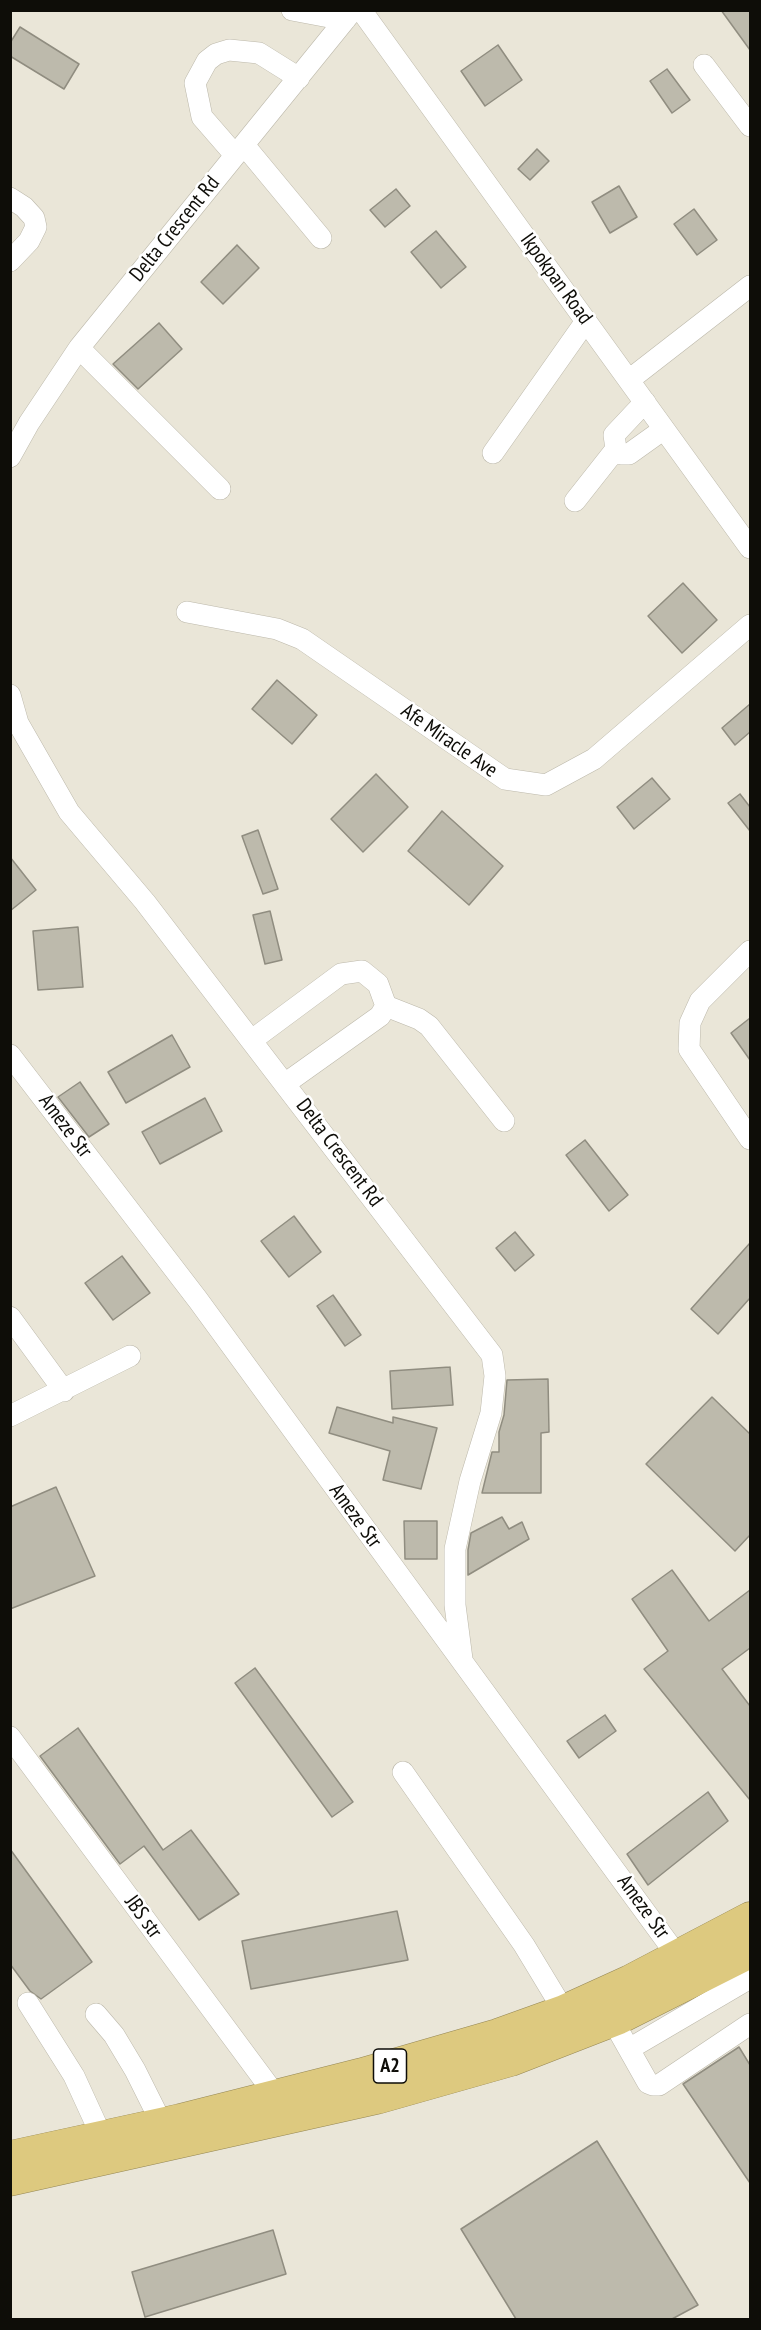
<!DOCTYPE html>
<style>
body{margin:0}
#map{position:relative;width:761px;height:2330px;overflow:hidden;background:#eae6d8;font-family:"PT Sans Narrow",sans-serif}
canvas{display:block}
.frame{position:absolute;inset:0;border:12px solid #0e0d08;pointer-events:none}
</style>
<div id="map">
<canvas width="761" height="2330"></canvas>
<div class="frame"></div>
</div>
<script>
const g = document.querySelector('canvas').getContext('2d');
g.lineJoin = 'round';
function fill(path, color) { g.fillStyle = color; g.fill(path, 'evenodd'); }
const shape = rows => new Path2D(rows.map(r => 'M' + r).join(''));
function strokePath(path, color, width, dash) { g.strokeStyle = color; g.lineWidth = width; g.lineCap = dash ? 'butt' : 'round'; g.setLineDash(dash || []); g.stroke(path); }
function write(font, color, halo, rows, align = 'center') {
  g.font = font + ' "PT Sans Narrow",sans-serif'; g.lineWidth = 5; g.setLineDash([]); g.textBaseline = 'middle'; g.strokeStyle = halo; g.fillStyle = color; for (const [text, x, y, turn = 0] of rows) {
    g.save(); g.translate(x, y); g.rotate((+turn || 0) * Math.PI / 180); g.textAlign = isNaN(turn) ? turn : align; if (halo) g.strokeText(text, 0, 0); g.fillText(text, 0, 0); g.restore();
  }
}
const building = shape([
 [721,10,750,10,750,50,721,10],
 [20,27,79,64,64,89,10,56,10,43,20,27],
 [498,45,522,80,485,106,461,71,498,45],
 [667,69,690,100,672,113,650,81,667,69],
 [537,149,549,161,530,180,518,169,537,149],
 [619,186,637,217,610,233,592,202,619,186],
 [396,189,410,206,385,227,370,210,396,189],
 [694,209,717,240,697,255,674,224,694,209],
 [436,231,466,267,441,288,411,252,436,231],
 [237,245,259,268,223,304,201,282,237,245],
 [159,323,182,349,138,389,113,364,159,323],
 [683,583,717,620,682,653,648,616,683,583],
 [277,680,317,715,292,744,252,709,277,680],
 [750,704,750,732,735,745,722,728,750,704],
 [376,774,408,807,363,852,331,819,376,774],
 [652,778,670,799,634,829,617,807,652,778],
 [740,794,750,807,750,831,728,803,740,794],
 [442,811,503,866,469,905,408,851,442,811],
 [258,830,278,889,263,894,242,836,258,830],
 [10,857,36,890,10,911,10,857],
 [270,911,282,960,265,964,253,915,270,911],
 [78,927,83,987,38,990,33,931,78,927],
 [750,1018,750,1060,731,1033,750,1018],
 [172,1035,190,1067,126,1103,108,1072,172,1035],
 [80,1082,109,1124,89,1137,58,1097,80,1082],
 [205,1098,222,1131,160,1164,142,1132,205,1098],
 [585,1140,628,1195,609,1211,566,1155,585,1140],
 [294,1216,321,1252,289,1277,261,1241,294,1216],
 [515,1232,534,1255,515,1271,496,1248,515,1232],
 [750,1243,750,1298,718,1334,691,1309,750,1243],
 [122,1256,150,1293,113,1320,85,1283,122,1256],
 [333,1295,361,1335,345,1346,317,1306,333,1295],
 [450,1367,453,1405,392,1409,390,1371,450,1367],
 [548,1379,549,1432,541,1433,541,1493,482,1493,492,1452,499,1452,499,1432,504,1415,507,1380,548,1379],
 [712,1397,750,1434,750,1535,735,1551,646,1464,712,1397],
 [337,1407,393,1423,393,1417,437,1428,421,1489,383,1480,390,1451,329,1433,337,1407],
 [56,1487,95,1576,10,1609,10,1507,56,1487],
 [502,1517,509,1529,522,1522,529,1539,468,1575,468,1550,471,1533,502,1517],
 [404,1521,437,1521,437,1559,405,1559,404,1521],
 [672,1570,709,1621,750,1590,750,1648,722,1669,750,1706,750,1800,644,1669,668,1651,632,1599,672,1570],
 [255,1668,353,1802,332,1817,235,1683,255,1668],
 [605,1715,616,1731,579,1758,567,1741,605,1715],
 [78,1728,163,1850,191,1830,239,1894,199,1920,144,1846,120,1864,40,1756,78,1728],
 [708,1792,728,1821,648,1885,627,1854,708,1792],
 [10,1849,92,1962,41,1999,30,1991,10,1964,10,1849],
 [397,1911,408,1960,251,1989,242,1941,397,1911],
 [739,2047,750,2065,750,2183,683,2084,739,2047],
 [597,2141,698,2305,672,2319,516,2319,461,2229,597,2141],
 [273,2230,286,2274,145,2317,132,2272,273,2230]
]);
const minor = shape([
 [292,10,345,20],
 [361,10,750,548],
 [704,65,750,126],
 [244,145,321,238],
 [235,155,202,117,195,83,207,61,216,54,229,50,259,53,299,78],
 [10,198,24,207,34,218,36,227,29,241,10,261],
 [79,348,220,489],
 [629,380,750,286],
 [645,402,614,435,616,449,621,454,629,454,664,429],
 [493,453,586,321],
 [10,457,29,423,79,348,353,10],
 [575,501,616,449],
 [187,612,277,629,302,639,505,779,546,785,594,759,750,625],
 [10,695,18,723,69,812,145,902,492,1355,495,1376,491,1413,470,1481,455,1549,455,1605,462,1659],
 [750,951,700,1001,690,1023,689,1049,750,1139],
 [252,1040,341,974,362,971,378,984,386,1006,419,1019,429,1026,504,1121],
 [10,1055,198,1300,684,1965],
 [286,1083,380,1016,386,1006],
 [10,1317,64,1391],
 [10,1416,130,1356],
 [10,1737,276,2096],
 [403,1772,524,1945,570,2021],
 [28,2003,74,2076,102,2137],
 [96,2014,114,2035,135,2070,162,2124],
 [613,2021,648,2083,653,2085,659,2085,750,2024],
 [629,2049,750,1978]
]);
const highway = shape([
 [10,2157,180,2120,362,2074,497,2035,564,2011,630,1981,750,1918],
 [10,2180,377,2098,511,2060,619,2018,750,1952]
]);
const shields = [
 [390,2066,33]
];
const shieldNames = [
 ["A2",390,2066]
];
const streetNames = [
 ["Delta Crescent Rd",175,229,-51],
 ["Ikpokpan Road",556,279,54],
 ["Afe Miracle Ave",449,741,35],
 ["Ameze Str",65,1126,53],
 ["Delta Crescent Rd",339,1153,53],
 ["Ameze Str",355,1516,54],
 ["Ameze Str",643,1907,54],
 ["JBS str",143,1917,54]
];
fill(building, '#bdbaac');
strokePath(building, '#908d80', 1.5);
strokePath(minor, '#bcb8aa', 22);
strokePath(highway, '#958755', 33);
strokePath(minor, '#fff', 21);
strokePath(highway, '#ddc97f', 32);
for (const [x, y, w] of shields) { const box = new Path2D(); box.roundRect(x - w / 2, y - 17, w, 34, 4.5); g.fillStyle = '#fff'; g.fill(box); strokePath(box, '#0e0d08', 1.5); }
write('bold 20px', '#0e0d08', null, shieldNames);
write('21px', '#0e0d08', '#fff', streetNames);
</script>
